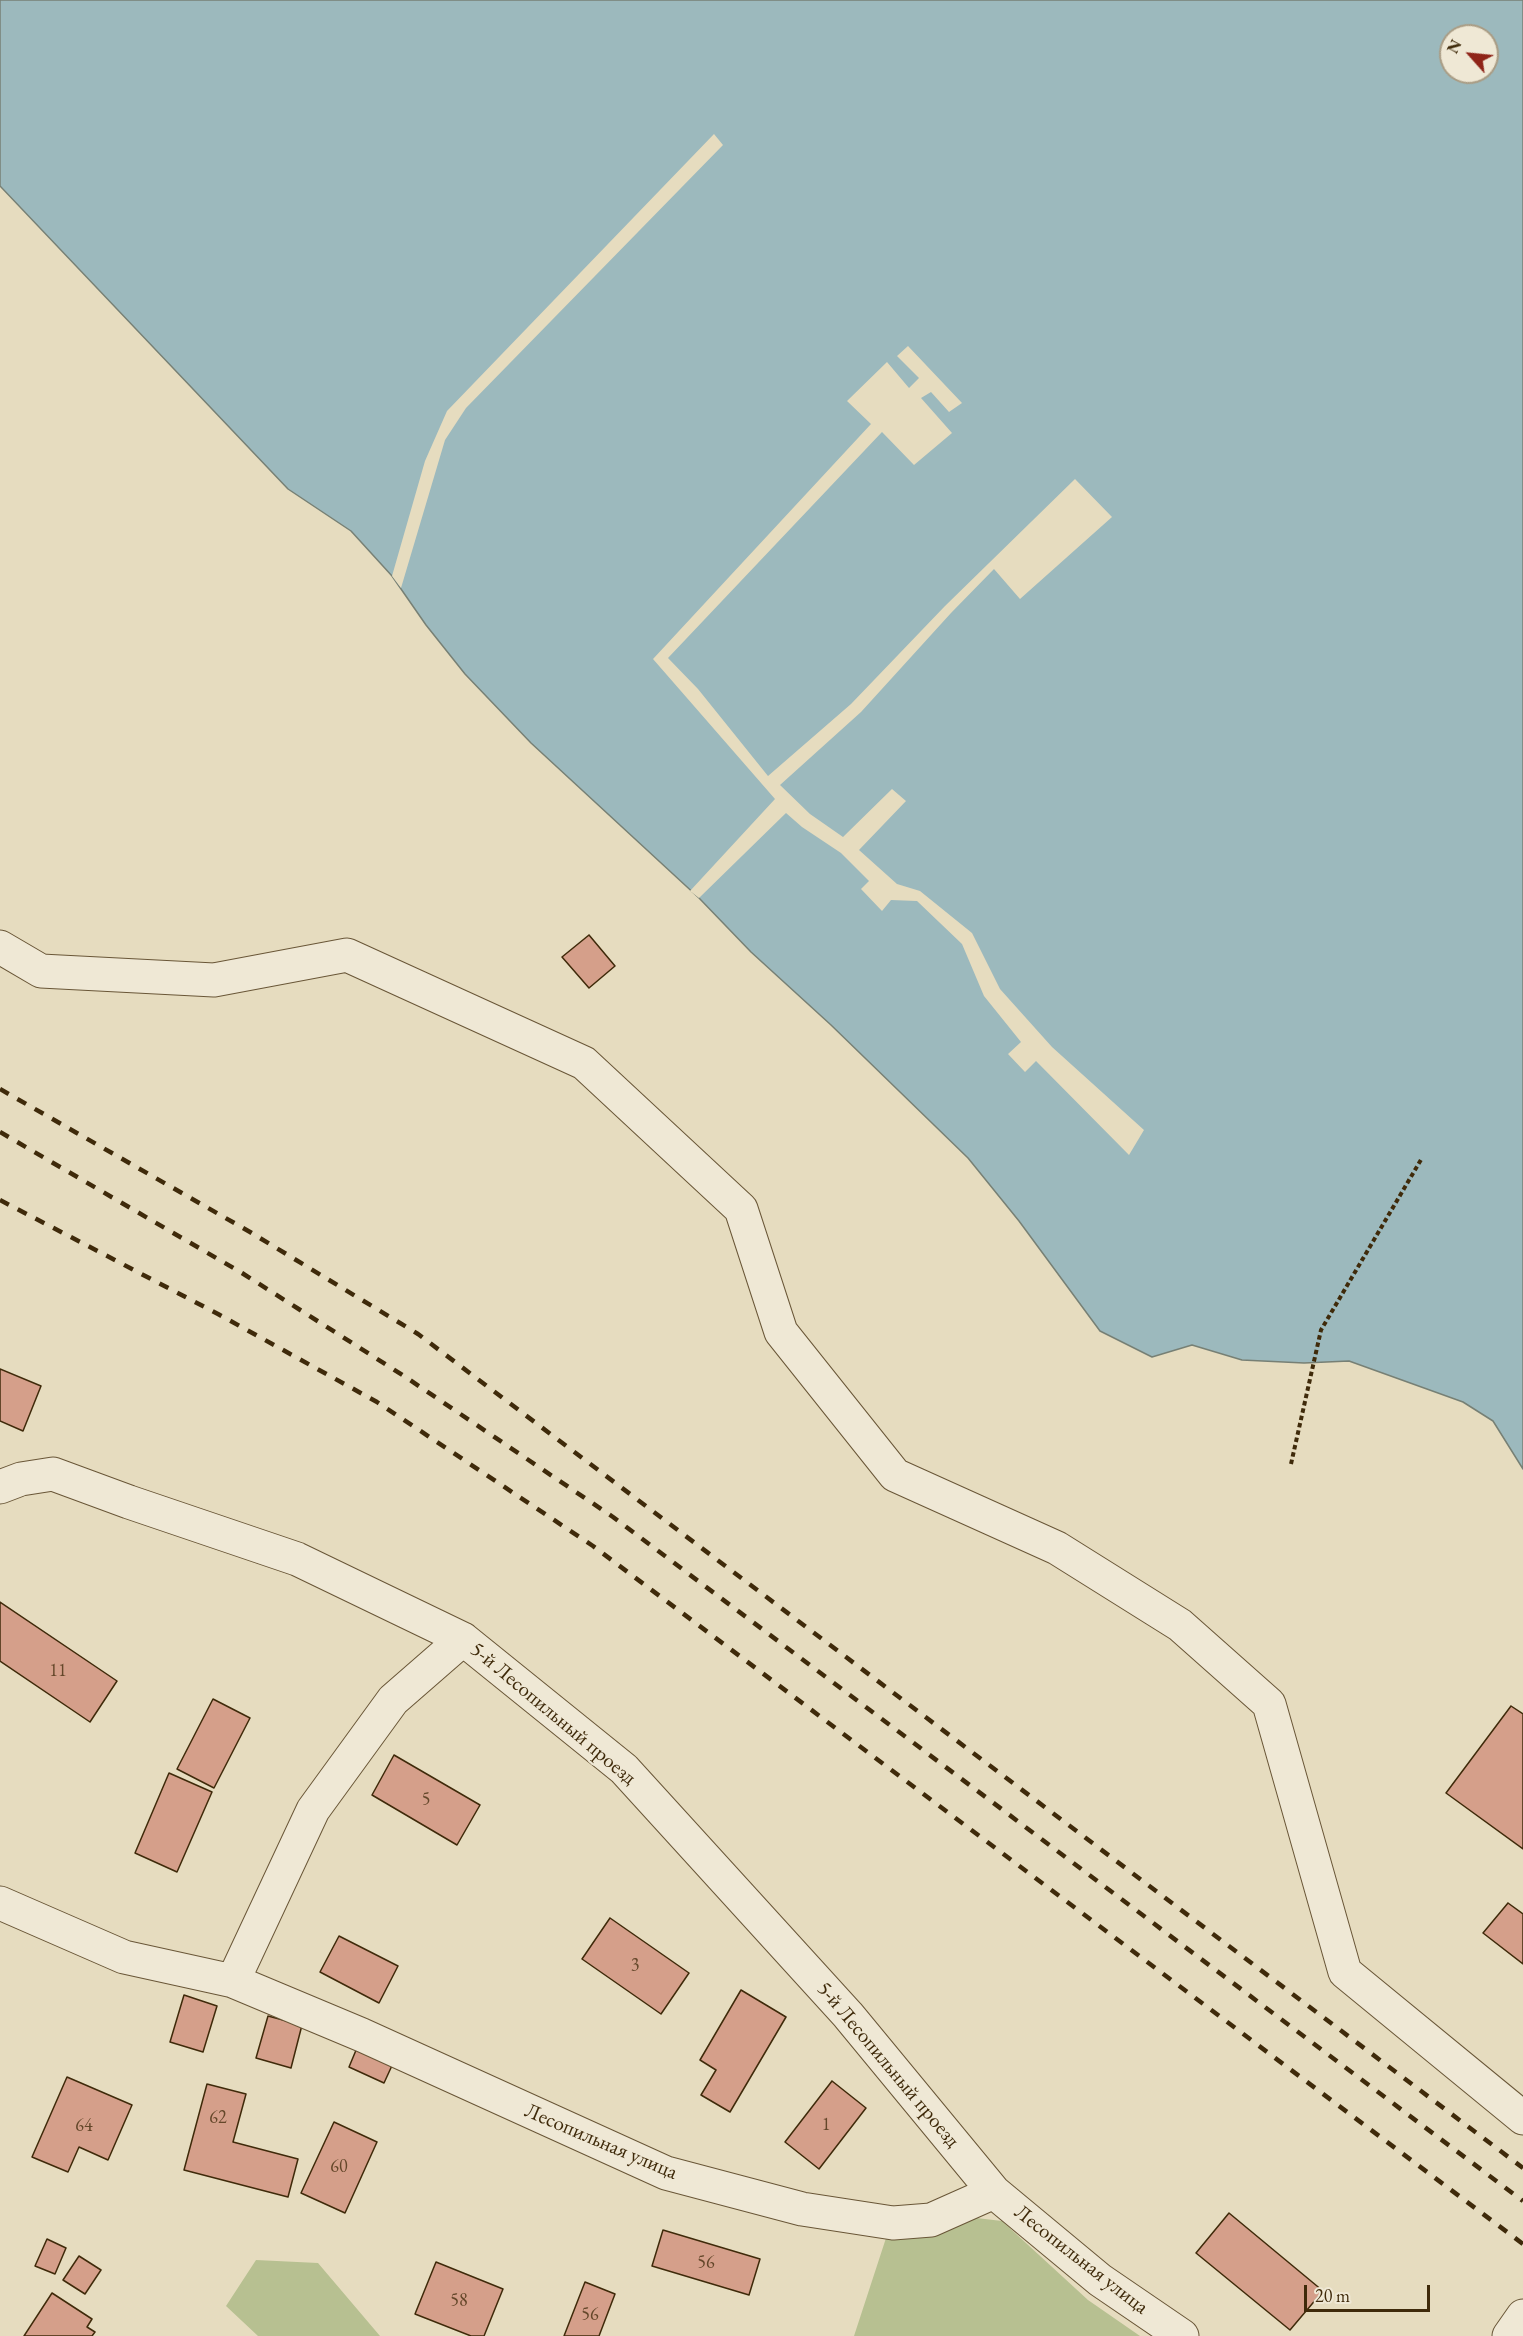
<!DOCTYPE html>
<meta charset="utf-8">
<style>
body{margin:0}
#map{position:relative;width:1523px;height:2336px;overflow:hidden;background:#e6dcbf;font-family:"EB Garamond",serif}
canvas{display:block}
.north{position:absolute;left:1439px;top:24px;width:60px;height:60px;box-sizing:border-box;background:#efe8d5;border:2px solid #a99c84;border-radius:50%;rotate:297deg;font-size:16px;font-weight:700;line-height:24px;text-align:center;color:#3f2a0a}
.north::after{content:'';display:block;margin:auto;width:21px;height:27px;background:#8f2418;clip-path:polygon(50% 0,100% 100%,50% 72%,0 100%)}
.scale{position:absolute;left:1304px;top:2285px;width:126px;height:27px;box-sizing:border-box;border:3px solid #3f2a0a;border-top:0;padding-left:8px;font-size:18px;line-height:21px;white-space:nowrap;color:#3f2a0a;-webkit-text-stroke:4px #efe8d5;paint-order:stroke}
</style>
<div id="map">
<canvas width="1523" height="2336"></canvas>
<div class="north">N</div>
<div class="scale">20 m</div>
</div>
<script>
const g = document.querySelector('canvas').getContext('2d');
g.lineJoin = 'round';
function fill(path, color) { g.fillStyle = color; g.fill(path, 'evenodd'); }
const shape = rows => new Path2D(rows.map(r => 'M' + r).join(''));
function strokePath(path, color, width, dash) { g.strokeStyle = color; g.lineWidth = width; g.lineCap = dash ? 'butt' : 'round'; g.setLineDash(dash || []); g.stroke(path); }
function write(font, color, halo, rows, align = 'center') {
  g.font = font + ' "EB Garamond",serif'; g.lineWidth = 4.5; g.setLineDash([]); g.textBaseline = 'middle'; g.strokeStyle = halo; g.fillStyle = color; for (const [text, x, y, turn = 0] of rows) {
    g.save(); g.translate(x, y); g.rotate((+turn || 0) * Math.PI / 180); g.textAlign = isNaN(turn) ? turn : align; if (halo) g.strokeText(text, 0, 0); g.fillText(text, 0, 0); g.restore();
  }
}
const green = shape([
 [968,2217,1002,2221,1088,2300,1140,2336,854,2336,887,2235],
 [256,2260,318,2263,380,2336,258,2336,226,2306]
]);
const water = shape([
 [0,0,1523,0,1523,1469,1493,1421,1463,1402,1349,1361,1304,1363,1242,1360,1192,1345,1152,1357,1100,1331,1019,1221,968,1158,831,1025,751,952,699,898,531,743,465,674,426,625,392,576,351,531,288,489,0,186,0,0],
 [1451,36,1487,36,1487,72,1451,72,1451,36]
]);
const pier = shape([
 [714,134,723,145,466,408,445,440,401,588,392,576,425,461,447,411],
 [908,346,962,403,949,412,931,392,921,398,952,433,914,465,882,432,668,658,698,689,768,776,851,704,945,606,1075,479,1112,517,1020,599,994,569,951,613,861,712,780,785,810,814,843,837,892,789,906,801,859,850,897,884,920,891,972,933,1000,989,1052,1047,1144,1130,1129,1155,1036,1061,1025,1072,1008,1054,1021,1042,984,996,962,944,917,901,891,900,882,911,861,889,869,881,841,853,802,827,786,813,699,898,690,891,775,799,653,659,871,424,847,401,887,362,909,388,919,378,897,356]
]);
const building = shape([
 [589,935,615,966,589,988,562,957,589,935],
 [0,1369,41,1386,23,1431,0,1421,0,1369],
 [0,1602,117,1681,90,1722,0,1661,0,1602],
 [213,1699,250,1718,214,1788,177,1769,213,1699],
 [1511,1706,1523,1714,1523,1849,1446,1793,1511,1706],
 [394,1755,480,1805,457,1845,372,1795,394,1755],
 [169,1773,212,1792,177,1872,135,1853,169,1773],
 [1508,1903,1523,1914,1523,1964,1483,1933,1508,1903],
 [610,1918,689,1973,661,2014,582,1959,610,1918],
 [339,1936,398,1966,379,2003,320,1972,339,1936],
 [741,1990,786,2017,730,2112,701,2095,716,2070,700,2060,741,1990],
 [184,1995,217,2006,203,2052,170,2042,184,1995],
 [268,2016,302,2025,291,2068,256,2058,268,2016],
 [359,2043,395,2059,384,2083,349,2067,359,2043],
 [67,2077,132,2105,108,2160,79,2147,68,2172,32,2157,67,2077],
 [832,2081,866,2108,819,2169,785,2142,832,2081],
 [207,2084,246,2094,233,2142,298,2159,288,2197,184,2170,207,2084],
 [334,2122,377,2142,345,2213,301,2193,334,2122],
 [1229,2213,1323,2291,1290,2330,1196,2253,1229,2213],
 [663,2230,760,2259,749,2295,652,2266,663,2230],
 [47,2239,66,2248,55,2274,35,2266,47,2239],
 [79,2256,101,2270,85,2294,63,2280,79,2256],
 [436,2262,503,2289,484,2336,471,2336,415,2314,436,2262],
 [585,2282,615,2294,599,2336,564,2336,585,2282],
 [52,2293,92,2319,87,2327,95,2332,92,2336,24,2336,52,2293]
]);
const path = shape([
 [1291,1464,1321,1330,1422,1158]
]);
const minor = shape([
 [0,947,41,971,214,980,347,955,584,1063,741,1209,781,1332,895,1475,1057,1548,1180,1625,1269,1704,1345,1972,1523,2118],
 [0,1487,21,1479,53,1474,129,1502,297,1559,463,1639,624,1769,848,2015,994,2192,1100,2280,1182,2336],
 [0,1903,124,1957,233,1981,362,2035,666,2173,802,2209,893,2223,931,2220,994,2192],
 [233,1981,313,1810,393,1700,463,1639],
 [1509,2336,1523,2316]
]);
const rail = shape([
 [0,1089,250,1232,418,1334,1523,2168],
 [0,1132,242,1273,404,1376,613,1517,1523,2201],
 [0,1200,218,1314,377,1402,593,1546,1523,2244]
]);
const numberNames = [
 ["11",58,1671],
 ["5",426,1800],
 ["3",635,1966],
 ["62",218,2118],
 ["1",826,2125],
 ["64",84,2126],
 ["60",339,2167],
 ["56",706,2263],
 ["58",459,2301],
 ["56",590,2315]
];
const streetNames = [
 ["5-й Лесопильный проезд",553,1714,40],
 ["5-й Лесопильный проезд",888,2065,50],
 ["Лесопильная улица",601,2142,23],
 ["Лесопильная улица",1081,2260,38]
];
fill(green, '#b7c091');
fill(water, '#9cb9bd');
strokePath(water, '#778075', 1.5);
fill(pier, '#e6dcbf');
fill(building, '#d59f8a');
strokePath(building, '#3f2a0a', 1.5);
strokePath(minor, '#695637', 35);
strokePath(path, '#3f2a0a', 4, [4.5, 3]);
strokePath(minor, '#efe8d5', 33);
strokePath(rail, '#3f2a0a', 4.5, [10, 10]);
write('18px', '#64472a', null, numberNames);
write('21px', '#3f2a0a', '#efe8d5', streetNames);
</script>
